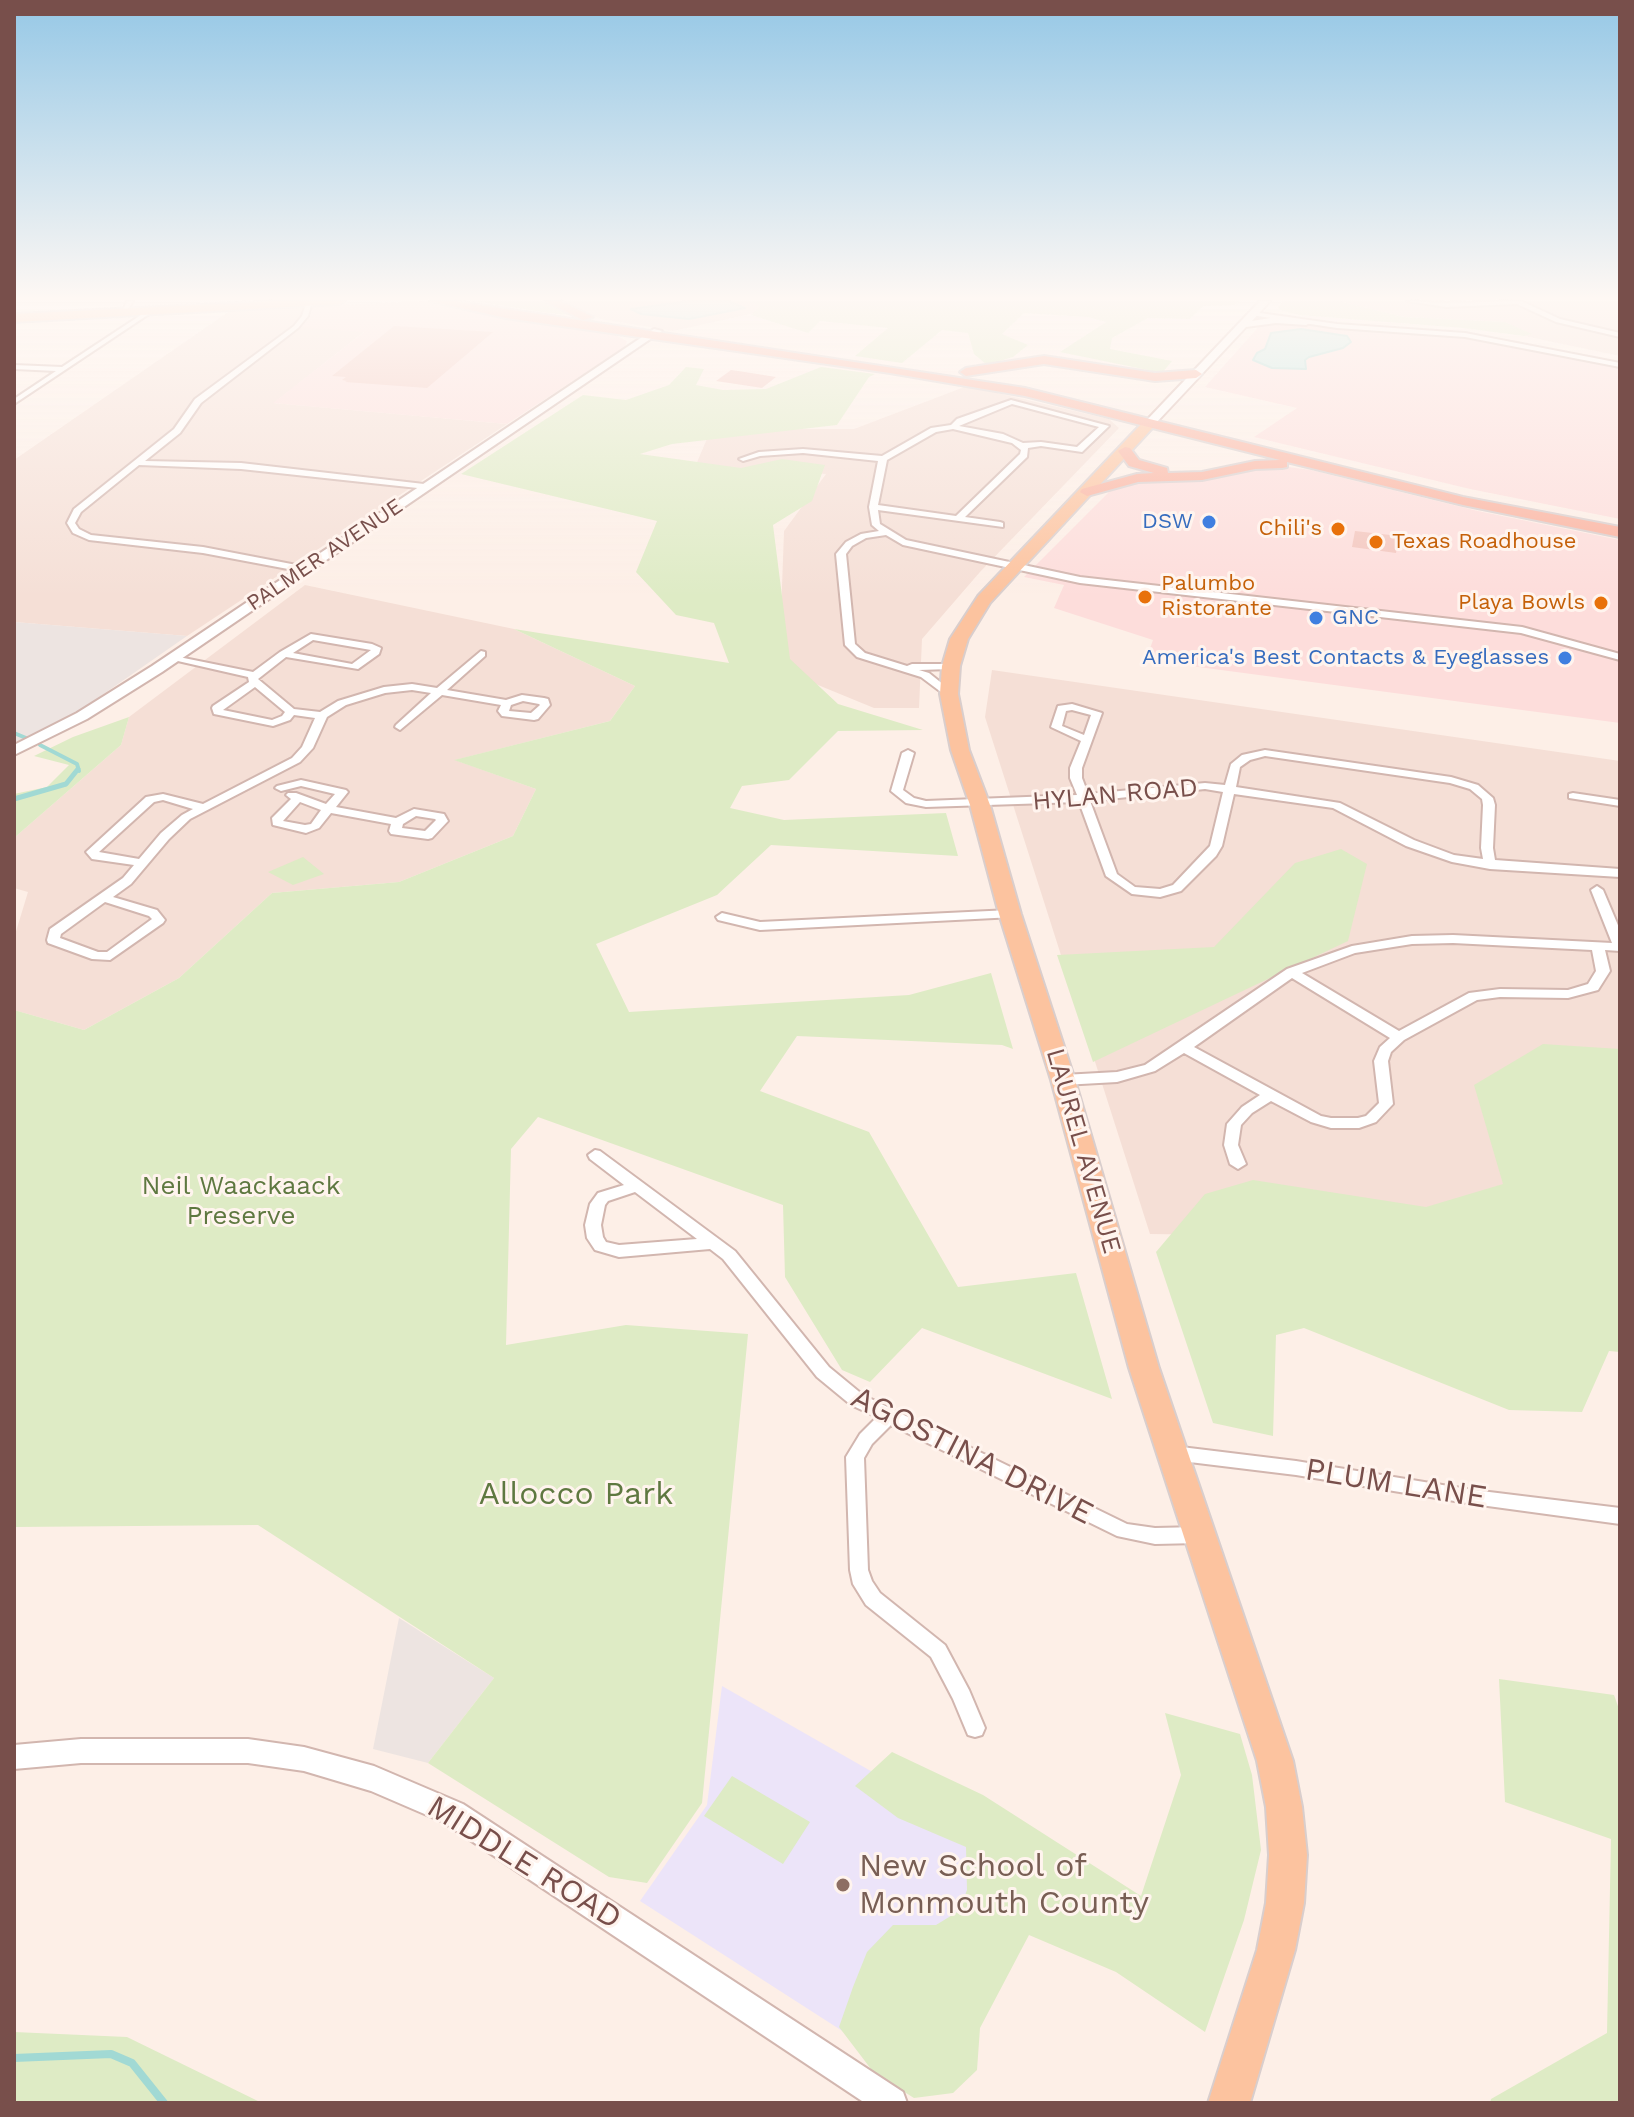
<!DOCTYPE html>
<style>
body{margin:0}
#map{position:relative;width:1634px;height:2117px;overflow:hidden;background:#fdefe7;font-family:"Work Sans",sans-serif}
canvas{display:block}
.frame{position:absolute;inset:0;border:16px solid #784f4b;pointer-events:none}
</style>
<div id="map">
<canvas width="1634" height="2117"></canvas>
<div class="frame"></div>
</div>
<script>
const g = document.querySelector('canvas').getContext('2d');
g.lineJoin = 'round';
function fill(path, color) { g.fillStyle = color; g.fill(path, 'evenodd'); }
const shape = rows => new Path2D(rows.map(r => 'M' + r).join(''));
function strokePath(path, color, width, dash) { g.strokeStyle = color; g.lineWidth = width; g.lineCap = dash ? 'butt' : 'round'; g.setLineDash(dash || []); g.stroke(path); }
function write(font, color, halo, rows, align = 'center') {
  g.font = font + ' "Work Sans",sans-serif'; g.lineWidth = 6; g.setLineDash([]); g.textBaseline = 'middle'; g.strokeStyle = halo; g.fillStyle = color; for (const [text, x, y, turn = 0] of rows) {
    g.save(); g.translate(x, y); g.rotate((+turn || 0) * Math.PI / 180); g.textAlign = isNaN(turn) ? turn : align; if (halo) g.strokeText(text, 0, 0); g.fillText(text, 0, 0); g.restore();
  }
}
const residential = shape([
 [556,301,775,301,760,312,673,331,601,319],
 [1338,301,1620,301,1620,356,1524,336,1530,334,1505,322,1404,317],
 [317,304,302,326,365,331,274,403,507,424,187,636,14,622,14,460,234,308],
 [967,386,1109,419,1119,428,980,572,922,639,919,708,874,708,779,669,784,531,826,474,695,467,711,429,854,429],
 [305,585,514,629,635,686,610,721,455,760,536,789,513,836,399,882,272,893,179,978,84,1030,14,1010,14,938,28,892,14,888,14,838,121,745,129,717],
 [992,670,1620,761,1620,1079,1540,1198,1457,1238,1150,1234,985,717]
]);
const commercial = shape([
 [423,301,610,332,627,341,625,347,507,424,273,403,364,332,301,327,310,317,313,306],
 [1268,322,1464,336,1620,366,1620,519,1470,489,1254,437,1297,408,1205,387,1260,325],
 [1281,466,1311,470,1478,511,1620,540,1620,723,1146,660,1153,640,1054,608,1064,585,1024,577,1113,488,1136,481]
]);
const industrial = shape([
 [14,622,187,636,82,709,21,743,14,740],
 [399,1618,494,1678,428,1763,373,1749]
]);
const education = shape([
 [722,1686,1044,1870,928,2086,640,1901,707,1805]
]);
const green = shape([
 [473,301,543,301,571,315,548,313],
 [750,301,1239,301,1235,305,1203,306,1190,319,1148,318,1112,338,1110,349,1172,361,1162,373,1060,352,1106,322,1088,317,1024,313,1002,334,1028,345,1013,357,987,365,974,354,968,333,942,330,902,363,855,356,888,328,820,321,808,333,751,315,760,306],
 [1283,301,1338,301,1404,317,1505,322,1532,334,1524,336,1463,328,1299,315,1280,310,1278,307],
 [686,367,704,369,696,385,723,390,766,389,821,367,875,374,869,377,837,425,672,444,640,454,741,468,782,459,825,465,812,501,773,525,790,659,838,704,923,730,838,731,789,780,742,786,730,808,784,820,946,813,958,856,771,845,717,895,596,944,629,1012,909,995,991,973,1013,1049,1002,1045,797,1036,760,1091,869,1132,958,1287,1076,1273,1112,1399,922,1328,870,1382,842,1370,785,1277,783,1205,538,1117,511,1149,506,1345,626,1325,748,1334,702,1803,647,1883,609,1877,428,1763,494,1678,258,1525,14,1527,14,1010,84,1030,179,978,272,893,399,882,513,836,536,789,454,760,610,721,635,686,514,629,729,663,714,623,676,615,636,572,657,521,461,474,583,395,626,400,669,385],
 [129,717,121,745,14,838,14,794,47,787,69,765,34,756,73,737],
 [1341,849,1367,864,1348,941,1093,1062,1057,955,1214,947,1295,863],
 [303,857,324,874,293,885,268,872],
 [1543,1044,1620,1049,1620,1352,1609,1351,1582,1412,1509,1410,1304,1328,1276,1335,1273,1436,1213,1423,1156,1252,1205,1194,1253,1180,1426,1207,1503,1184,1474,1085],
 [1499,1679,1614,1695,1620,1712,1620,2103,1490,2103,1491,2099,1607,2033,1611,1839,1505,1802],
 [1165,1713,1240,1734,1252,1775,1261,1850,1244,1920,1205,2032,1116,1972,1029,1935,980,2028,977,2070,953,2093,914,2098,874,2073,839,2027,853,1987,867,1952,893,1925,936,1925,959,1911,967,1890,966,1847,898,1818,855,1786,892,1752,983,1795,1141,1896,1181,1775],
 [732,1776,810,1822,783,1864,704,1816],
 [14,2032,127,2037,262,2103,14,2103]
]);
const water = shape([
 [689,301,728,301,745,308,689,319,641,314,631,309,689,301],
 [1301,329,1347,336,1351,342,1343,348,1309,357,1305,360,1306,369,1272,368,1253,360,1257,353,1265,349,1271,333,1301,329]
]);
const streamFar2 = shape([
 [14,733,26,738],
 [40,745,77,764,79,771]
]);
const streamFar1 = shape([
 [14,799,66,784,78,769]
]);
const stream = shape([
 [14,2058,111,2054,132,2063,164,2103]
]);
const building = shape([
 [394,326,493,332,427,388,345,382,347,381,342,380,346,377,332,376],
 [731,370,745,372,776,377,762,388,716,381],
 [1355,531,1399,536,1396,553,1352,547]
]);
const minor = shape([
 [127,301,133,301,126,313,122,313,127,301],
 [307,301,312,302,308,316,298,328,201,403,180,433,145,461,241,463,424,484,427,485,427,489,241,469,139,465,81,512,75,523,79,529,91,535,203,547,307,567,309,569,304,572,203,553,89,540,73,533,67,523,74,509,174,429,195,399,294,326,302,316,307,301],
 [1407,301,1446,303,1521,301,1560,319,1620,333,1620,337,1556,322,1517,304,1446,307,1407,301],
 [150,309,155,310,14,404,14,399,56,371,14,369,14,365,62,367,150,309],
 [1253,312,1337,324,1465,333,1620,363,1620,367,1465,337,1337,328,1251,315,1253,312],
 [1011,400,1109,426,1082,452,1041,446,1028,448,1027,457,965,517,1000,522,1003,523,1003,527,878,510,880,524,906,540,1080,577,1522,627,1620,654,1620,660,1521,633,1080,583,903,545,886,535,866,538,852,546,846,554,855,644,865,653,907,666,912,664,955,664,956,666,951,669,919,670,929,673,954,693,949,696,945,695,921,677,857,657,845,645,836,554,846,542,861,534,879,531,872,525,869,507,878,461,803,453,760,456,743,461,739,459,759,452,803,449,882,456,931,428,951,425,957,419,1011,400],
 [1012,404,1099,427,1077,447,1041,442,1023,443,1003,434,959,426,1012,404],
 [953,429,1012,443,1021,450,1020,454,956,516,878,505,887,460,936,432,953,429],
 [311,634,372,644,381,648,379,654,358,669,286,657,258,679,294,709,320,712,338,701,384,687,412,684,437,688,481,651,485,652,485,656,447,690,506,700,522,695,544,698,548,699,550,705,538,719,534,720,502,716,498,711,501,705,442,695,400,730,395,727,396,725,431,693,412,690,385,693,346,705,327,717,313,748,300,762,190,819,169,839,131,884,113,897,157,910,165,920,163,923,110,960,92,959,48,943,47,940,50,929,123,878,134,865,92,859,86,852,146,797,163,794,203,804,292,758,302,747,315,718,294,715,290,720,273,726,214,714,212,708,213,706,249,682,248,677,169,659,169,655,253,672,280,652,311,634],
 [313,640,371,650,352,664,293,653,313,640],
 [255,687,285,712,282,716,272,720,223,710,255,687],
 [523,701,539,704,540,705,531,713,509,711,511,705,523,701],
 [163,800,193,809,182,815,161,833,139,859,99,852,154,802,163,800],
 [105,902,149,916,152,919,107,952,98,952,60,938,61,934,105,902],
 [1072,704,1102,713,1082,768,1082,778,1088,794,1205,783,1225,785,1231,764,1242,755,1265,750,1451,777,1478,785,1493,798,1495,805,1493,848,1495,860,1620,869,1620,877,1490,869,1452,862,1406,846,1333,808,1234,794,1222,846,1216,856,1181,891,1160,897,1132,894,1106,876,1079,802,926,807,906,803,891,791,902,753,908,750,914,753,903,790,914,798,926,801,1077,795,1070,778,1070,768,1081,741,1051,727,1058,706,1072,704],
 [1072,710,1091,715,1084,735,1062,726,1066,711,1072,710],
 [1265,756,1450,783,1470,789,1482,799,1483,805,1481,848,1483,859,1454,855,1414,840,1340,803,1236,787,1240,767,1250,760,1265,756],
 [1205,789,1223,792,1210,846,1173,885,1160,889,1135,887,1117,874,1090,801,1205,789],
 [301,780,346,790,348,792,336,807,396,818,414,809,444,814,448,821,432,838,428,839,391,834,389,831,391,824,331,813,319,828,306,833,273,825,272,818,291,799,286,795,288,793,296,793,326,804,335,794,301,786,281,791,275,788,277,786,301,780],
 [300,802,321,810,311,824,305,825,283,821,300,802],
 [416,816,435,819,436,820,425,831,402,828,403,824,416,816],
 [1573,793,1620,800,1620,806,1569,798,1569,794,1573,793],
 [1597,886,1603,890,1620,930,1620,951,1605,950,1610,971,1598,990,1568,998,1500,997,1477,1000,1404,1040,1391,1052,1388,1061,1393,1104,1376,1122,1359,1128,1331,1128,1311,1122,1271,1101,1252,1113,1241,1125,1238,1145,1246,1164,1238,1169,1230,1164,1224,1145,1227,1124,1242,1107,1260,1095,1184,1053,1155,1071,1117,1082,1063,1085,1056,1080,1063,1075,1117,1072,1145,1065,1287,969,1352,946,1412,936,1453,935,1612,943,1591,890,1597,886],
 [1453,943,1592,950,1596,971,1588,984,1568,990,1500,989,1469,993,1399,1031,1302,973,1355,953,1412,944,1453,943],
 [1292,978,1390,1038,1380,1047,1374,1061,1379,1103,1366,1116,1358,1118,1331,1118,1321,1116,1194,1047,1292,978],
 [1010,910,1014,911,1016,914,1014,917,760,930,718,920,716,917,722,913,760,922,1010,910],
 [595,1150,600,1151,735,1251,829,1367,863,1395,1127,1524,1155,1528,1199,1527,1206,1530,1208,1535,1206,1540,1199,1543,1155,1544,1117,1536,891,1425,872,1444,864,1458,868,1570,872,1581,880,1593,945,1645,969,1690,985,1728,982,1735,975,1737,968,1735,953,1699,931,1657,866,1605,853,1584,850,1570,846,1457,860,1434,877,1417,851,1405,817,1377,723,1259,710,1249,619,1257,595,1250,587,1238,585,1225,590,1204,598,1193,624,1185,590,1159,588,1155,595,1150],
 [635,1192,697,1239,619,1245,606,1242,603,1237,601,1225,605,1205,608,1201,635,1192],
 [1173,1446,1296,1461,1473,1490,1620,1508,1620,1524,1473,1504,1296,1475,1173,1460,1167,1458,1164,1453,1167,1448,1173,1446]
]);
const tertiary = shape([
 [654,329,662,331,162,672,87,719,14,755,14,745,77,713,152,666,654,329],
 [81,1739,248,1739,304,1747,374,1766,463,1804,903,2092,907,2103,865,2103,443,1822,371,1791,304,1771,248,1763,81,1763,14,1769,14,1745,81,1739]
]);
const secondary = shape([
 [1260,301,1270,301,1252,321,1276,317,1311,322,1306,325,1276,323,1246,327,1155,424,1147,424,1147,420,1260,301]
]);
const primary = shape([
 [280,301,345,301,339,304,14,322,14,314,280,301],
 [1146,419,1158,422,990,603,968,639,960,666,958,694,969,750,990,805,1021,914,1075,1080,1159,1368,1293,1761,1302,1807,1307,1855,1304,1903,1295,1950,1250,2103,1208,2103,1257,1950,1266,1903,1269,1855,1266,1807,1257,1761,1129,1368,1051,1080,999,914,970,805,951,750,940,694,942,666,950,639,978,596,1146,419]
]);
const trunk = shape([
 [294,301,306,301,307,303,301,306,294,301],
 [430,301,453,301,1025,388,1463,497,1620,527,1620,537,1463,505,1287,462,1287,467,1282,468,1255,469,1202,480,1138,482,1087,496,1080,492,1082,489,1137,474,1154,473,1129,466,1118,451,1125,447,1130,448,1139,460,1167,468,1168,473,1202,472,1255,461,1280,460,1025,396,890,373,506,318,430,301],
 [545,301,560,301,593,317,583,320,545,301],
 [1044,356,1155,373,1196,370,1202,374,1196,378,1155,381,1044,364,966,376,960,372,966,368,1044,356]
]);
const markers = [
 [1209,522,8,"#3f7fe0"],
 [1338,529,8,"#e8710a"],
 [1376,542,8,"#e8710a"],
 [1145,597,8,"#e8710a"],
 [1601,603,8,"#e8710a"],
 [1316,618,8,"#3f7fe0"],
 [1565,658,8,"#3f7fe0"],
 [843,1885,8,"#8d6e63"]
];
const farShopnames = [
 ["DSW",1193,522],
 ["GNC",1332,618,"left"],
 ["America's Best Contacts & Eyeglasses",1549,658]
];
const farFoodnames = [
 ["Chili's",1322,529],
 ["Texas Roadhouse",1392,542,"left"],
 ["Palumbo",1161,584,"left"],
 ["Ristorante",1161,609,"left"],
 ["Playa Bowls",1585,603]
];
const farStreetnames = [
 ["PALMER AVENUE",325,555,-34]
];
const streetNames = [
 ["HYLAN ROAD",1115,795,-5],
 ["LAUREL AVENUE",1083,1151,74]
];
const parkNames = [
 ["Neil Waackaack",241,1186],
 ["Preserve",241,1216]
];
const nearStreetnames = [
 ["AGOSTINA DRIVE",972,1456,27],
 ["PLUM LANE",1396,1484,9],
 ["MIDDLE ROAD",524,1863,32]
];
const nearParknames = [
 ["Allocco Park",576,1495]
];
const nearEducationnames = [
 ["New School of",859,1867],
 ["Monmouth County",859,1904]
];
fill(residential, '#f5dfd6');
fill(commercial, '#fddddb');
fill(industrial, '#ede4e1');
fill(education, '#ece4f9');
fill(green, '#deebc5');
fill(water, '#bbe7e3');
strokePath(water, '#a1d9d4', 2);
strokePath(streamFar2, '#a1d9d4', 4);
strokePath(streamFar1, '#a1d9d4', 5);
strokePath(stream, '#a1d9d4', 8);
fill(building, '#f3c6be');
strokePath(minor, '#d2b6af', 4);
strokePath(tertiary, '#d2b6af', 4);
strokePath(secondary, '#d7b7af', 4);
strokePath(primary, '#d9cecd', 4);
strokePath(trunk, '#d9cecd', 4);
fill(minor, '#fff');
fill(tertiary, '#fff');
fill(secondary, '#fff');
fill(primary, '#fcc39f');
fill(trunk, '#fab19e');
const sky = g.createLinearGradient(0, 0, 0, 597);
sky.addColorStop(0, '#96c8e6');
sky.addColorStop(0.5, '#fef8f4');
sky.addColorStop(1, '#fef8f400');
g.fillStyle = sky;
g.fillRect(0, 0, 1634, 597);
for (const [x, y, r, color] of markers) { const dot = new Path2D(); dot.arc(x, y, r, 0, 2 * Math.PI); g.fillStyle = color; g.fill(dot); strokePath(dot, '#fff4ee', 3); }
write('22px', '#366cbe', '#fff4ee', farShopnames, 'right');
write('22px', '#c56008', '#fff4ee', farFoodnames, 'right');
write('22px', '#784f4b', '#fff4ee', farStreetnames);
write('26px', '#784f4b', '#fff4ee', streetNames);
write('26px', '#5e7840', '#fff4ee', parkNames);
write('32px', '#784f4b', '#fff4ee', nearStreetnames);
write('32px', '#5e7840', '#fff4ee', nearParknames);
write('32px', '#785e54', '#fff4ee', nearEducationnames, 'left');
</script>
